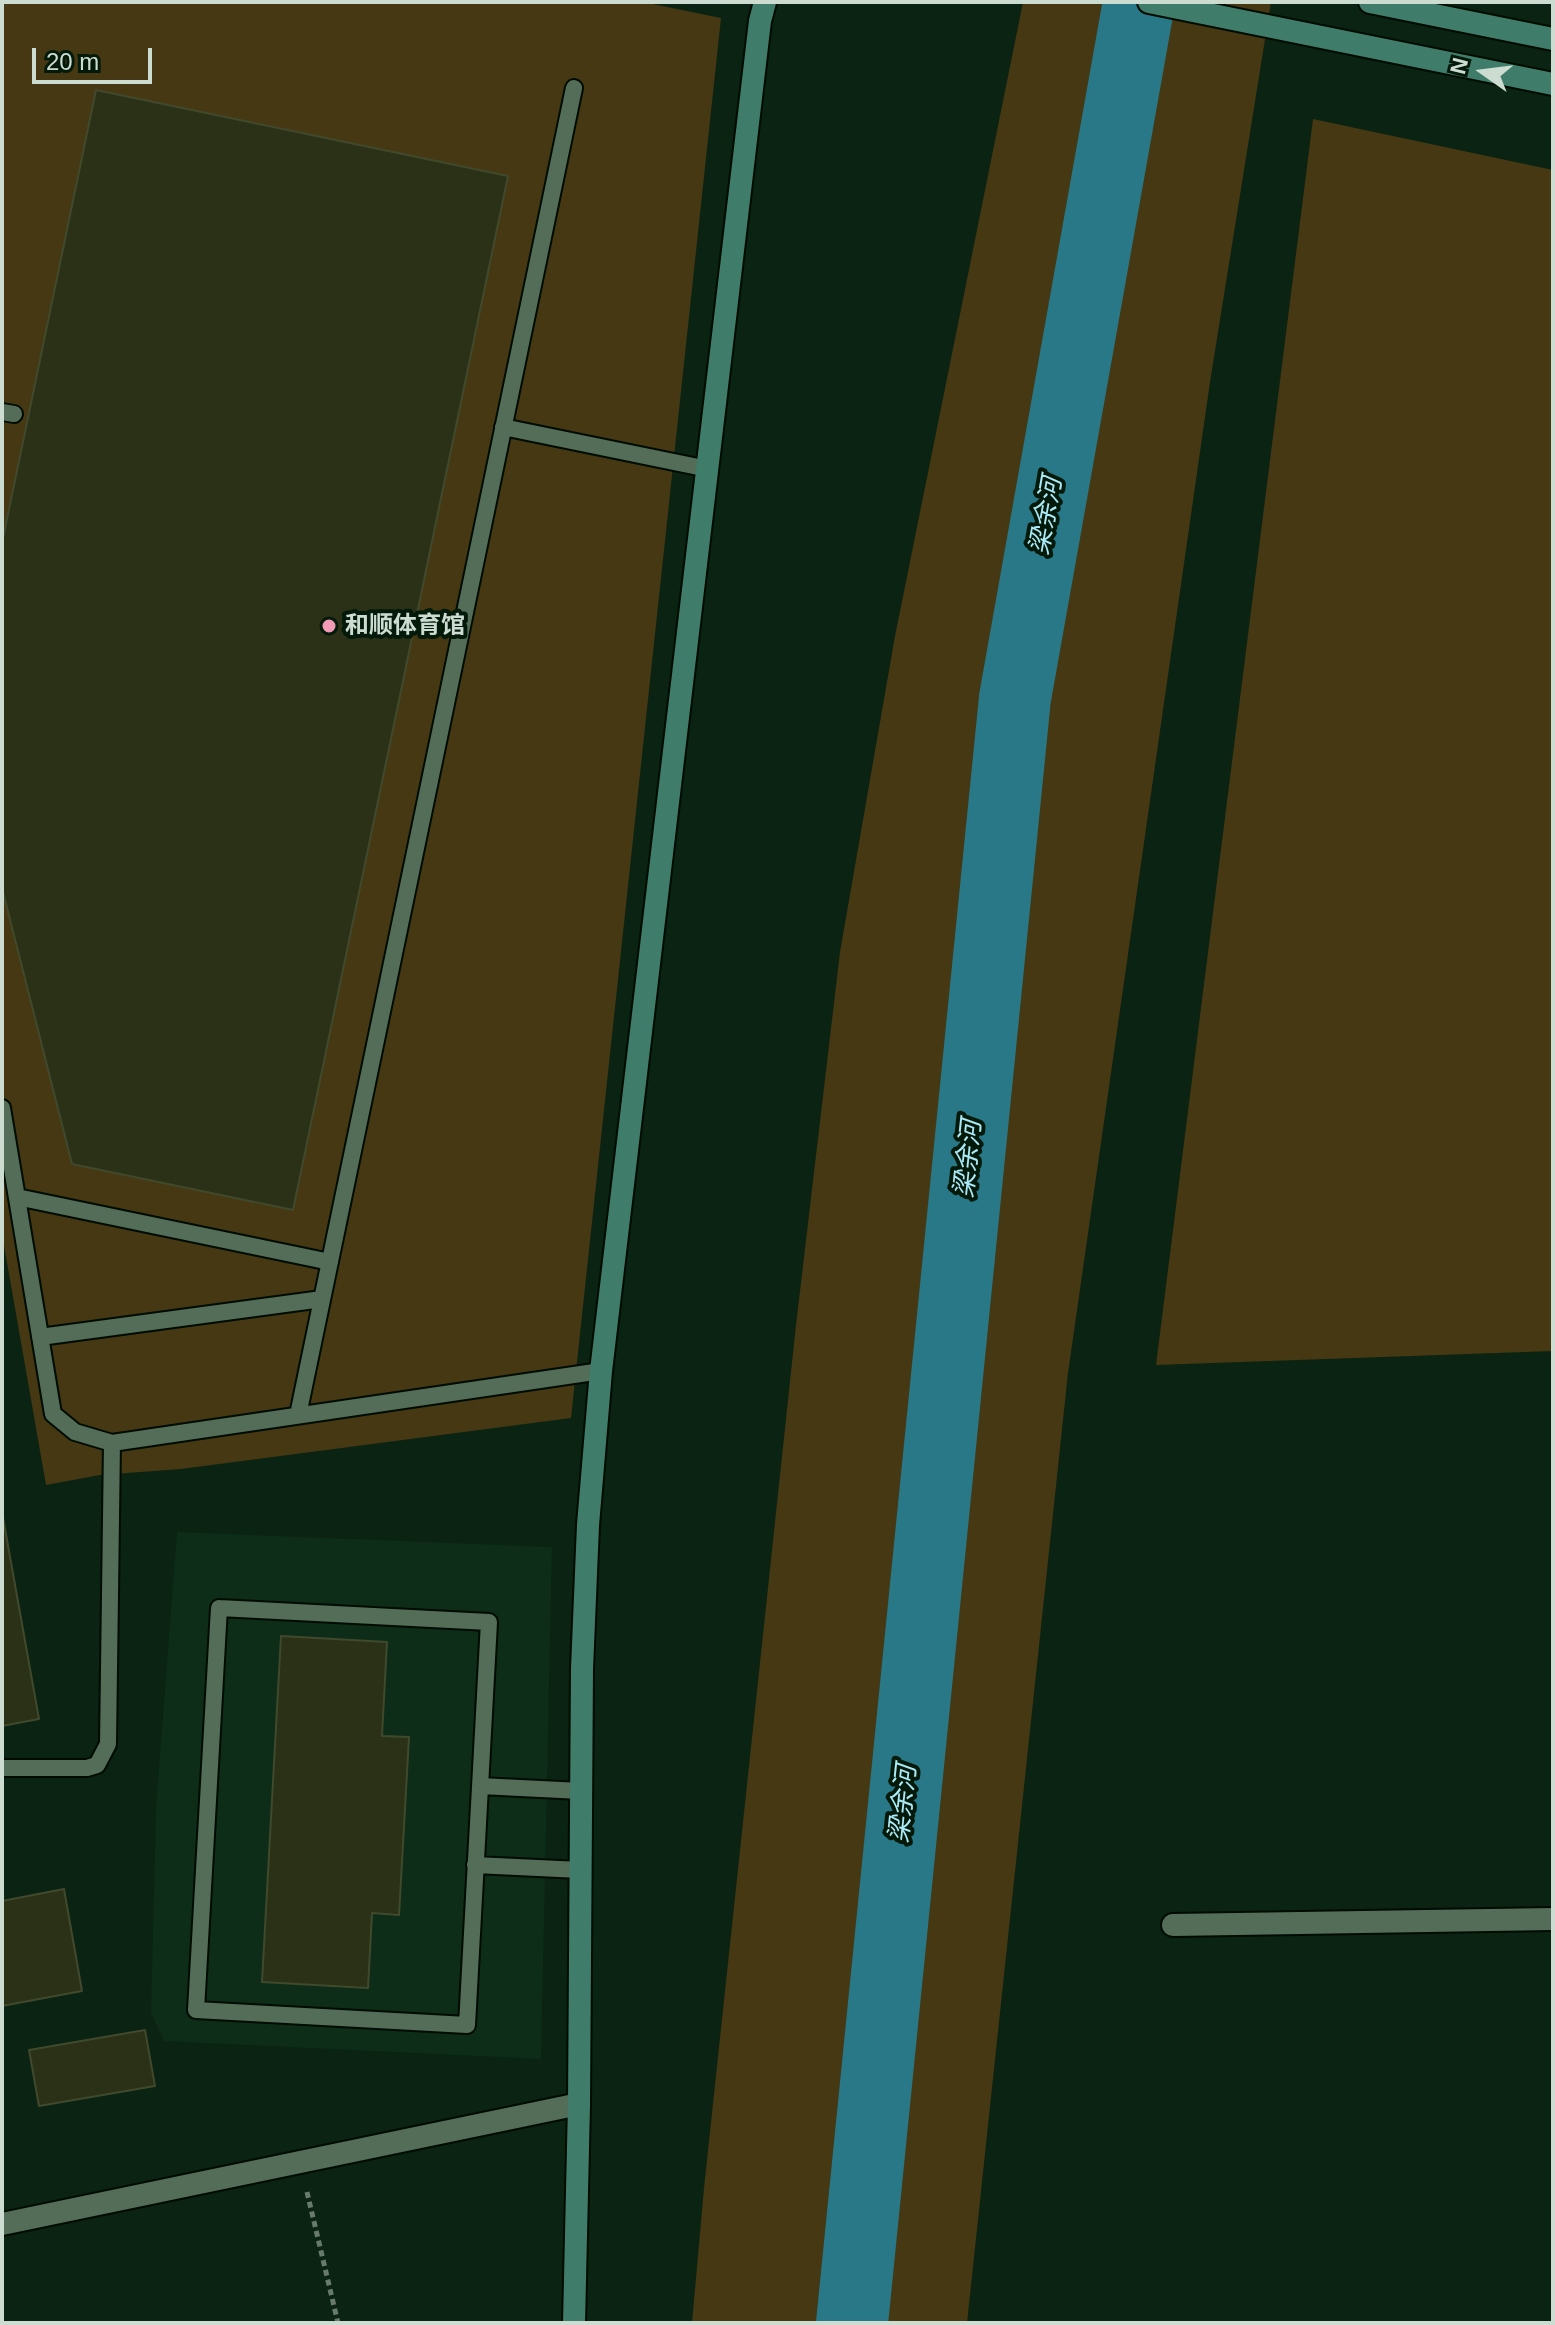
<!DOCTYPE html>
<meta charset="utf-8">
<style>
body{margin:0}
#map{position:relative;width:1555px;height:2325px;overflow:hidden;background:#0b2313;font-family:Helvetica,sans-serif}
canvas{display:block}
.frame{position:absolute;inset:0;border:4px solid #cddcd0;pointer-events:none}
.north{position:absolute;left:1443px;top:32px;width:80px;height:80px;-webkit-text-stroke:6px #031a0a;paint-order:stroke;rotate:284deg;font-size:22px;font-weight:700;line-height:32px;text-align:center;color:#cddcd0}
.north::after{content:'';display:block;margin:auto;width:28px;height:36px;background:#cddcd0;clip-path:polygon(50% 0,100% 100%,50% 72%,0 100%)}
.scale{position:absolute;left:32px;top:48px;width:120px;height:36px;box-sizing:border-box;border:4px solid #cddcd0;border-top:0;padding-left:10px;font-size:24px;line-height:28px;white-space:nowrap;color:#cddcd0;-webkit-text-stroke:6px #031a0a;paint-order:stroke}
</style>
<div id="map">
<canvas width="1555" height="2325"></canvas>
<div class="frame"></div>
<div class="north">N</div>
<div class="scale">20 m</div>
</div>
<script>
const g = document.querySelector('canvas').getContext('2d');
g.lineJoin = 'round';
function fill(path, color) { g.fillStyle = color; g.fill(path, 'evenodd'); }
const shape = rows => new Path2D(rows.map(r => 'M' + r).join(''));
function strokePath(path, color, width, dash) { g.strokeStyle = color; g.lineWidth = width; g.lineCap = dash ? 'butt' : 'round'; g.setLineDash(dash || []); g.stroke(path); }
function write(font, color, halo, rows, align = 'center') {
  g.font = font + ' Helvetica,"Noto Sans SC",sans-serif'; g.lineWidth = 8; g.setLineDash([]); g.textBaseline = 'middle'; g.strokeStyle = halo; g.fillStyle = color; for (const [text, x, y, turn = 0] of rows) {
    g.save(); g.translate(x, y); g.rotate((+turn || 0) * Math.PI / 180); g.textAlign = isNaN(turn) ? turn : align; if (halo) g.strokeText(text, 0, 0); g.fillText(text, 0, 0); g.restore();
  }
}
const built = shape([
 [177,1532,552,1547,541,2059,164,2041,151,2013,156,1808]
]);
const green = shape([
 [2,2,643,2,721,18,571,1418,181,1469,100,1475,46,1485,2,1234],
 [1023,2,1271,2,1210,382,1068,1373,967,2323,692,2323,704,2188,796,1325,840,952,895,636],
 [1313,119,1553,170,1553,1351,1156,1365]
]);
const river = shape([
 [852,2323,1015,698,1139,2]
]);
const building = shape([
 [96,90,508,176,293,1210,72,1164,2,888,2,543,96,90],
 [2,1512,39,1719,2,1726,2,1512],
 [281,1636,387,1642,382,1736,409,1737,399,1915,372,1913,368,1988,262,1982,281,1636],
 [64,1889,82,1991,2,2006,2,1901,64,1889],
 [145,2030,155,2086,39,2106,29,2050,145,2030]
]);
const path = shape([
 [307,2192,338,2323]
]);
const service = shape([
 [2,412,14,414],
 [503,427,708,469],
 [2,1108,53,1414,75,1432,112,1443,601,1371],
 [17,1197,330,1262],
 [40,1337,322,1299],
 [298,1415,574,88],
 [219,1608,489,1622,467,2025,196,2010,219,1608],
 [2,1768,87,1768,97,1765,108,1744,112,1443],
 [480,1786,581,1791],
 [475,1865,580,1870]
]);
const minor = shape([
 [1173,1925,1553,1919],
 [2,2224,579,2104]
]);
const secondary = shape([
 [1149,2,1553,84],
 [1370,2,1553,39],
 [574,2323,579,2104,582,1669,588,1525,601,1371,760,21,765,2]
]);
const markers = [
 [329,626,8,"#f09ab6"]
];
const poiNames = [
 ["和顺体育馆",345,626]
];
const waterNames = [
 ["梁余河",1047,516,-80],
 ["梁余河",969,1159,-84],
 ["梁余河",904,1804,-84]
];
fill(built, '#0d2d18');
fill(green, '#453812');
strokePath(river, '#287888', 72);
fill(building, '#2a3117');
strokePath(building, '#41492d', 2);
strokePath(service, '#000c02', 20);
strokePath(minor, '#000c02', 26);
strokePath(secondary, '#000c02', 26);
strokePath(path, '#677a6c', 5, [6, 4]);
strokePath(service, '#536d59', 16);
strokePath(minor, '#536d59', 22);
strokePath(secondary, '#3f7d6a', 22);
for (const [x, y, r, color] of markers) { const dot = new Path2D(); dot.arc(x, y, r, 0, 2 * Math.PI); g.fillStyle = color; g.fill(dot); strokePath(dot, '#031a0a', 3); }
write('bold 24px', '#cddcd0', '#031a0a', poiNames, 'left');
write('italic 26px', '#aceaf8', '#031a0a', waterNames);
</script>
